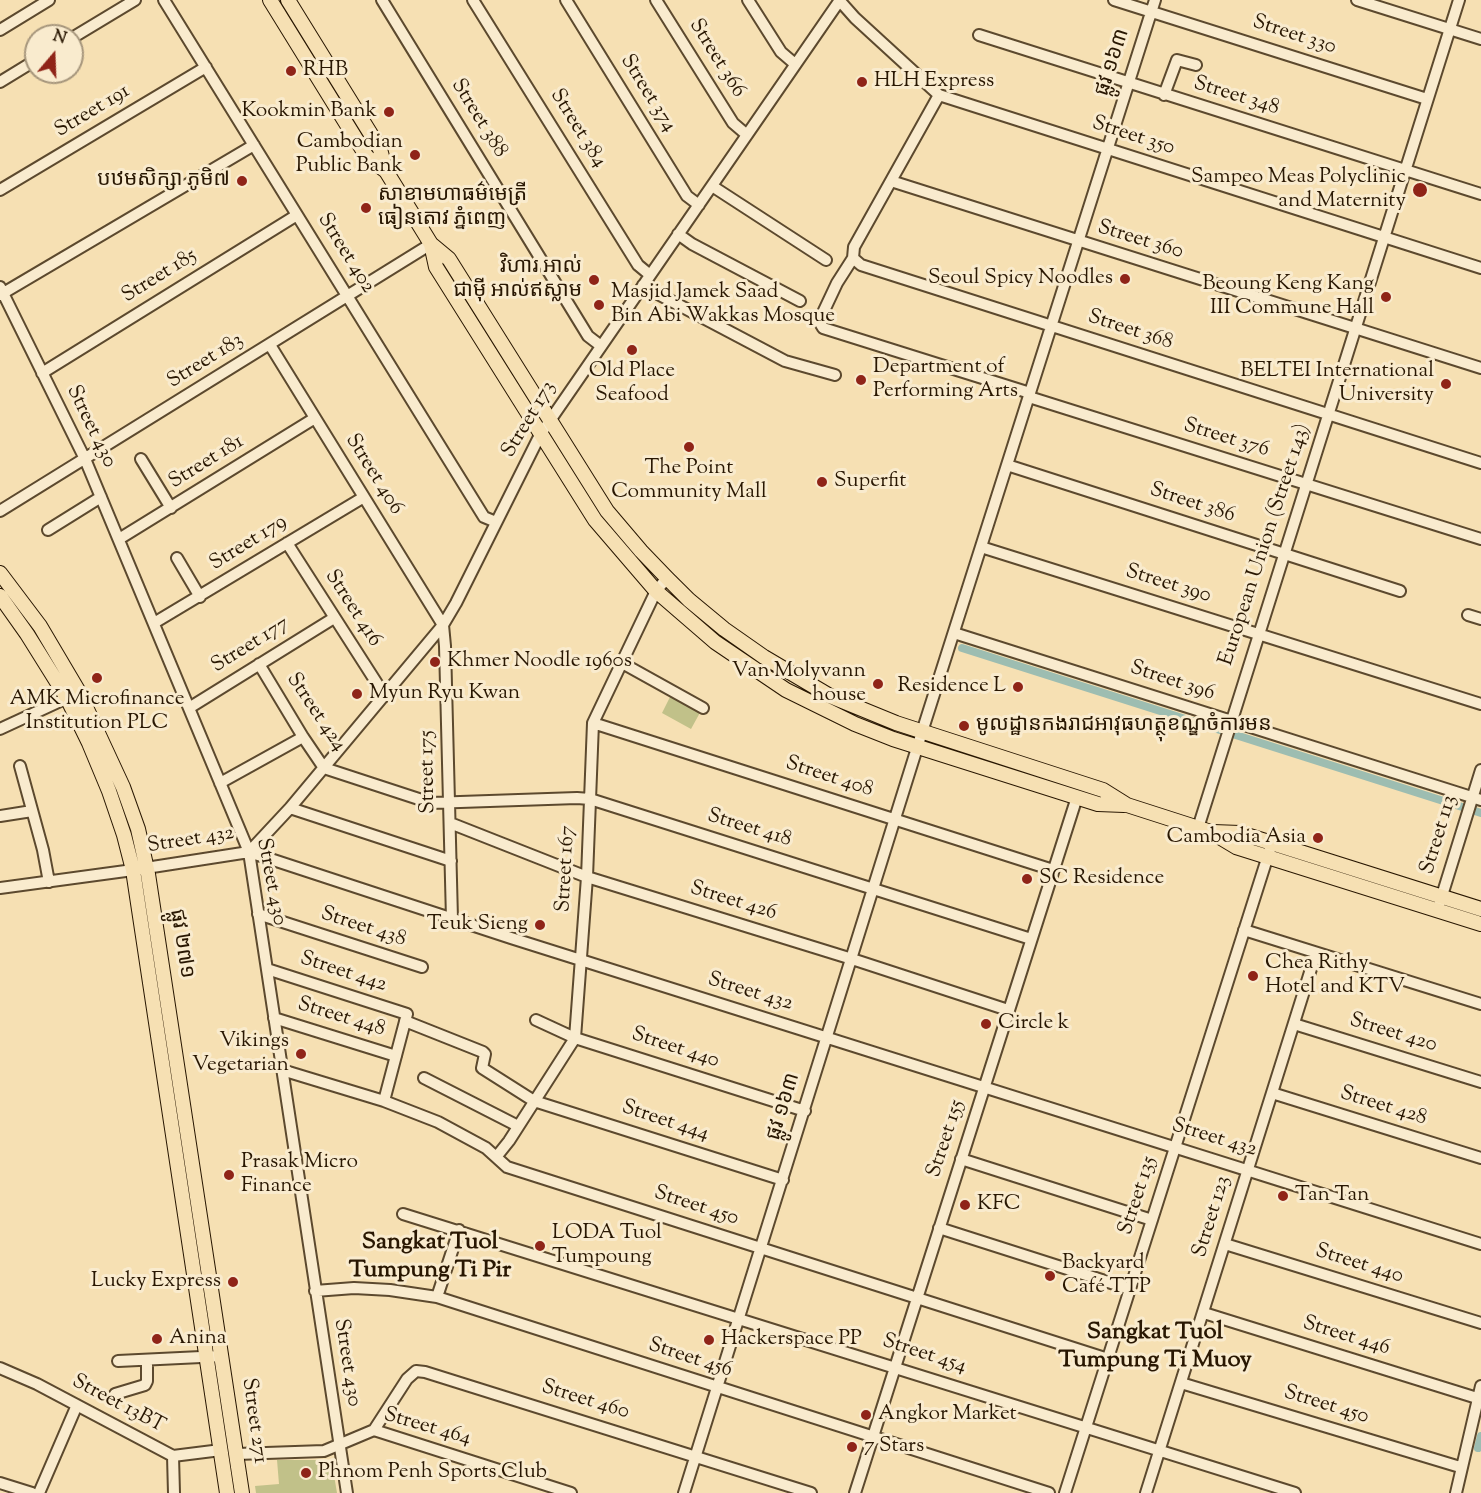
<!DOCTYPE html>
<meta charset="utf-8">
<style>
body{margin:0}
#map{position:relative;width:1481px;height:1493px;overflow:hidden;background:#f6e0b3;font-family:"Sorts Mill Goudy",serif}
canvas{display:block}
.north{position:absolute;left:24px;top:24px;width:60px;height:60px;box-sizing:border-box;background:#f9ebce;border:2px solid #a6967c;border-radius:50%;rotate:19deg;font-size:16px;font-weight:700;line-height:24px;text-align:center;color:#291702}
.north::after{content:'';display:block;margin:auto;width:21px;height:27px;background:#8f2418;clip-path:polygon(50% 0,100% 100%,50% 72%,0 100%)}
</style>
<div id="map">
<canvas width="1481" height="1493"></canvas>
<div class="north">N</div>
</div>
<script>
const g = document.querySelector('canvas').getContext('2d');
g.lineJoin = 'round';
function fill(path, color) { g.fillStyle = color; g.fill(path, 'evenodd'); }
const shape = rows => new Path2D(rows.map(r => 'M' + r).join(''));
function strokePath(path, color, width, dash) { g.strokeStyle = color; g.lineWidth = width; g.lineCap = dash ? 'butt' : 'round'; g.setLineDash(dash || []); g.stroke(path); }
function write(font, color, halo, rows, align = 'center') {
  g.font = font + ' "Sorts Mill Goudy","Noto Sans Khmer",serif'; g.lineWidth = 6; g.setLineDash([]); g.textBaseline = 'middle'; g.strokeStyle = halo; g.fillStyle = color; for (const [text, x, y, turn = 0] of rows) {
    g.save(); g.translate(x, y); g.rotate((+turn || 0) * Math.PI / 180); g.textAlign = isNaN(turn) ? turn : align; if (halo) g.strokeText(text, 0, 0); g.fillText(text, 0, 0); g.restore();
  }
}
const green = shape([
 [672,693,702,709,691,729,662,713],
 [277,1460,328,1460,332,1463,337,1493,256,1493,255,1486,279,1484]
]);
const canal = shape([
 [962,648,1481,813],
 [1478,1448,1481,1436]
]);
const minor = shape([
 [164,0,484,517,496,522],
 [382,0,588,336,601,346],
 [473,0,638,265,650,275],
 [566,0,687,196,699,205],
 [656,0,733,123,747,135],
 [748,0,781,52,795,64],
 [839,0,855,18,939,95,1481,268],
 [1114,0,1427,99],
 [1357,0,1481,39],
 [0,30,49,0],
 [979,35,1481,194],
 [72,38,135,0],
 [0,82,36,60],
 [939,95,854,247,853,258,861,265,1481,463],
 [1164,95,1177,60,1196,65],
 [891,181,1481,368],
 [712,186,826,260],
 [0,190,206,67],
 [678,234,692,244,800,301],
 [853,258,837,283,821,317,820,323,823,328,1030,393],
 [643,285,658,294,785,361,835,375],
 [0,287,85,459,249,852,347,1493],
 [0,295,254,145],
 [270,345,443,625,445,646,452,919],
 [42,373,297,215],
 [1029,397,1481,539],
 [141,459,171,508],
 [1007,465,1400,591],
 [0,511,431,244],
 [48,530,101,497],
 [119,539,315,418],
 [287,543,385,696],
 [981,547,1481,704],
 [177,558,200,597],
 [1468,615,1481,619],
 [154,623,364,497],
 [954,633,1481,800],
 [622,663,703,708],
 [259,664,303,737,324,768,431,803,577,798,590,799,1031,939],
 [189,708,334,618],
 [593,723,1053,870],
 [0,729,67,698],
 [20,766,43,850,49,882],
 [220,783,303,737],
 [290,808,451,861],
 [0,816,32,811],
 [450,823,587,877,852,959,1008,1010],
 [1198,828,1459,0],
 [249,852,290,808,443,625,456,603,540,435,840,0],
 [0,888,133,870,249,852,511,938,1481,1244],
 [1440,902,1481,770],
 [258,914,422,967],
 [1244,930,1481,1004],
 [267,969,407,1014,384,1101],
 [274,1018,396,1056],
 [536,1020,575,1038,805,1111],
 [405,1021,483,1052,485,1054,482,1068,534,1101,783,1180],
 [1294,1024,1481,1082],
 [282,1070,384,1101,438,1122,486,1148,507,1167,1108,1359],
 [424,1078,518,1126],
 [1272,1093,1481,1158],
 [497,1156,509,1141,575,1038,587,877,593,723,656,591,667,578],
 [961,1159,1152,1220],
 [403,1214,1295,1493],
 [939,1228,1130,1289],
 [1225,1244,1481,1323],
 [315,1291,354,1288,390,1290,437,1297,1049,1493],
 [437,1297,459,1230],
 [1204,1313,1477,1398],
 [118,1361,222,1356],
 [0,1368,37,1384,173,1456,221,1450],
 [1181,1383,1460,1467],
 [115,1394,145,1385,147,1381,147,1360],
 [374,1430,407,1379,416,1371,425,1372,811,1493],
 [237,1454,324,1451,374,1430,571,1493],
 [173,1456,174,1493],
 [0,1483,32,1493],
 [39,1493,77,1405],
 [684,1493,922,732,1155,0],
 [855,1493,1077,797],
 [1065,1493,1272,843],
 [1146,1493,1316,953],
 [1456,1493,1481,1386]
]);
const major = shape([
 [270,0,367,157,386,171],
 [288,0,380,149,386,171,431,244,449,259,607,511,641,551,667,578,689,600,724,629,764,657,830,696,896,723,1103,790,1127,805,1211,832,1236,847,1481,924],
 [431,244,436,267,595,520,656,591,715,642,786,690,855,724,893,739,1098,804,1124,805],
 [0,573,40,626,79,692,123,787,138,829,148,874,242,1493],
 [0,596,27,634,67,698,89,743,109,791,124,835,133,870,227,1493],
 [1213,832,1240,833,1481,909]
]);
const markers = [
 [291,71,6,"#8f2418"],
 [862,82,6,"#8f2418"],
 [389,112,6,"#8f2418"],
 [415,155,6,"#8f2418"],
 [242,181,6,"#8f2418"],
 [1420,190,8,"#8f2418"],
 [366,208,6,"#8f2418"],
 [1125,279,6,"#8f2418"],
 [594,280,6,"#8f2418"],
 [1386,297,6,"#8f2418"],
 [599,305,6,"#8f2418"],
 [632,350,6,"#8f2418"],
 [861,380,6,"#8f2418"],
 [1446,384,6,"#8f2418"],
 [689,447,6,"#8f2418"],
 [822,482,6,"#8f2418"],
 [435,662,6,"#8f2418"],
 [97,678,6,"#8f2418"],
 [878,684,6,"#8f2418"],
 [1018,687,6,"#8f2418"],
 [357,694,6,"#8f2418"],
 [964,726,6,"#8f2418"],
 [1318,838,6,"#8f2418"],
 [1027,879,6,"#8f2418"],
 [540,925,6,"#8f2418"],
 [1253,976,6,"#8f2418"],
 [986,1024,6,"#8f2418"],
 [301,1054,6,"#8f2418"],
 [229,1175,6,"#8f2418"],
 [1283,1196,6,"#8f2418"],
 [965,1205,6,"#8f2418"],
 [540,1246,6,"#8f2418"],
 [1050,1276,6,"#8f2418"],
 [233,1282,6,"#8f2418"],
 [157,1339,6,"#8f2418"],
 [709,1340,6,"#8f2418"],
 [866,1415,6,"#8f2418"],
 [852,1447,6,"#8f2418"],
 [306,1473,6,"#8f2418"]
];
const streetNames = [
 ["Street 330",1294,36,18],
 ["Street 366",716,59,58],
 ["ផ្លូវ ១៦៣",1114,63,-72],
 ["Street 374",647,94,58],
 ["Street 348",1236,97,17],
 ["Street 191",93,112,-31],
 ["Street 388",478,119,58],
 ["Street 384",577,129,58],
 ["Street 350",1133,137,18],
 ["Street 360",1140,241,17],
 ["Street 402",345,254,58],
 ["Street 185",160,277,-32],
 ["Street 368",1130,331,18],
 ["Street 183",206,362,-32],
 ["Street 173",530,420,-59],
 ["Street 430",90,427,64],
 ["Street 376",1226,439,17],
 ["Street 181",207,463,-32],
 ["Street 406",373,475,58],
 ["Street 386",1192,504,18],
 ["Street 179",249,544,-32],
 ["European Union (Street 143)",1266,545,-72],
 ["Street 390",1168,585,17],
 ["Street 416",352,609,57],
 ["Street 177",251,646,-32],
 ["Street 396",1172,682,18],
 ["Street 424",315,713,56],
 ["Street 175",429,772,-91],
 ["Street 408",829,778,18],
 ["Street 418",749,829,17],
 ["Street 113",1440,835,-73],
 ["Street 432",191,841,-9],
 ["Street 167",567,869,-87],
 ["Street 430",270,882,79],
 ["Street 426",733,902,17],
 ["Street 438",363,928,18],
 ["ផ្លូវ ២៧១",180,944,81],
 ["Street 442",343,973,18],
 ["Street 432",750,993,17],
 ["Street 448",341,1018,17],
 ["Street 420",1393,1034,17],
 ["Street 440",675,1049,18],
 ["ផ្លូវ ១៦៣",785,1107,-73],
 ["Street 428",1383,1107,17],
 ["Street 444",665,1122,18],
 ["Street 155",947,1139,-72],
 ["Street 432",1214,1139,17],
 ["Street 135",1139,1196,-72],
 ["Street 450",696,1207,18],
 ["Street 123",1213,1217,-73],
 ["Street 440",1359,1265,17],
 ["Street 446",1346,1337,17],
 ["Street 454",924,1355,18],
 ["Street 456",690,1359,18],
 ["Street 430",346,1363,81],
 ["Street 460",585,1401,17],
 ["Street 13BT",118,1405,28],
 ["Street 450",1326,1406,17],
 ["Street 271",253,1421,82],
 ["Street 464",427,1428,16]
];
const poiNames = [
 ["RHB",303,71],
 ["HLH Express",874,82],
 ["Kookmin Bank",377,112,"right"],
 ["Cambodian",403,143,"right"],
 ["Public Bank",403,167,"right"],
 ["Sampeo Meas Polyclinic",1406,178,"right"],
 ["and Maternity",1406,202,"right"],
 ["បឋមសិក្សា ភូមិ៧",230,181,"right"],
 ["សាខាមហាធម៌មេត្រី",378,196],
 ["ធៀនតោវ ភ្នំពេញ",378,220],
 ["វិហារ អាល់",582,268,"right"],
 ["ជាម៉ី អាល់ឥស្លាម",582,292,"right"],
 ["Seoul Spicy Noodles",1113,279,"right"],
 ["Beoung Keng Kang",1374,285,"right"],
 ["III Commune Hall",1374,309,"right"],
 ["Masjid Jamek Saad",611,293],
 ["Bin Abi Wakkas Mosque",611,317],
 ["Department of",873,368],
 ["Performing Arts",873,392],
 ["Old Place",632,372,"center"],
 ["Seafood",632,396,"center"],
 ["BELTEI International",1434,372,"right"],
 ["University",1434,396,"right"],
 ["The Point",689,469,"center"],
 ["Community Mall",689,493,"center"],
 ["Superfit",834,482],
 ["Khmer Noodle 1960s",447,662],
 ["Van Molyvann",866,672,"right"],
 ["house",866,696,"right"],
 ["Residence L",1006,687,"right"],
 ["Myun Ryu Kwan",369,694],
 ["AMK Microfinance",97,700,"center"],
 ["Institution PLC",97,724,"center"],
 ["មូលដ្ឋានកងរាជអាវុធហត្ថុខណ្ឌចំការមន",976,726],
 ["Cambodia Asia",1306,838,"right"],
 ["SC Residence",1039,879],
 ["Teuk Sieng",528,925,"right"],
 ["Chea Rithy",1265,964],
 ["Hotel and KTV",1265,988],
 ["Circle k",998,1024],
 ["Vikings",289,1042,"right"],
 ["Vegetarian",289,1066,"right"],
 ["Prasak Micro",241,1163],
 ["Finance",241,1187],
 ["Tan Tan",1295,1196],
 ["KFC",977,1205],
 ["LODA Tuol",552,1234],
 ["Tumpoung",552,1258],
 ["Backyard",1062,1264],
 ["Café TTP",1062,1288],
 ["Lucky Express",221,1282,"right"],
 ["Anina",169,1339],
 ["Hackerspace PP",721,1340],
 ["Angkor Market",878,1415],
 ["7 Stars",864,1447],
 ["Phnom Penh Sports Club",318,1473]
];
const quarterNames = [
 ["Sangkat Tuol",430,1244],
 ["Tumpung Ti Pir",430,1272],
 ["Sangkat Tuol",1155,1334],
 ["Tumpung Ti Muoy",1155,1362]
];
fill(green, '#c1c189');
strokePath(canal, '#9dbdb1', 8);
strokePath(minor, '#5c492e', 14);
strokePath(major, '#291702', 16);
strokePath(minor, '#f9ebce', 10);
strokePath(major, '#f6e0b3', 14);
for (const [x, y, r, color] of markers) { const dot = new Path2D(); dot.arc(x, y, r, 0, 2 * Math.PI); g.fillStyle = color; g.fill(dot); strokePath(dot, '#f9ebce', 2); }
write('21px', '#291702', '#f9ebce', streetNames);
write('21px', '#291702', '#f9ebce', poiNames, 'left');
write('bold 24px', '#291702', '#f9ebce', quarterNames);
</script>
